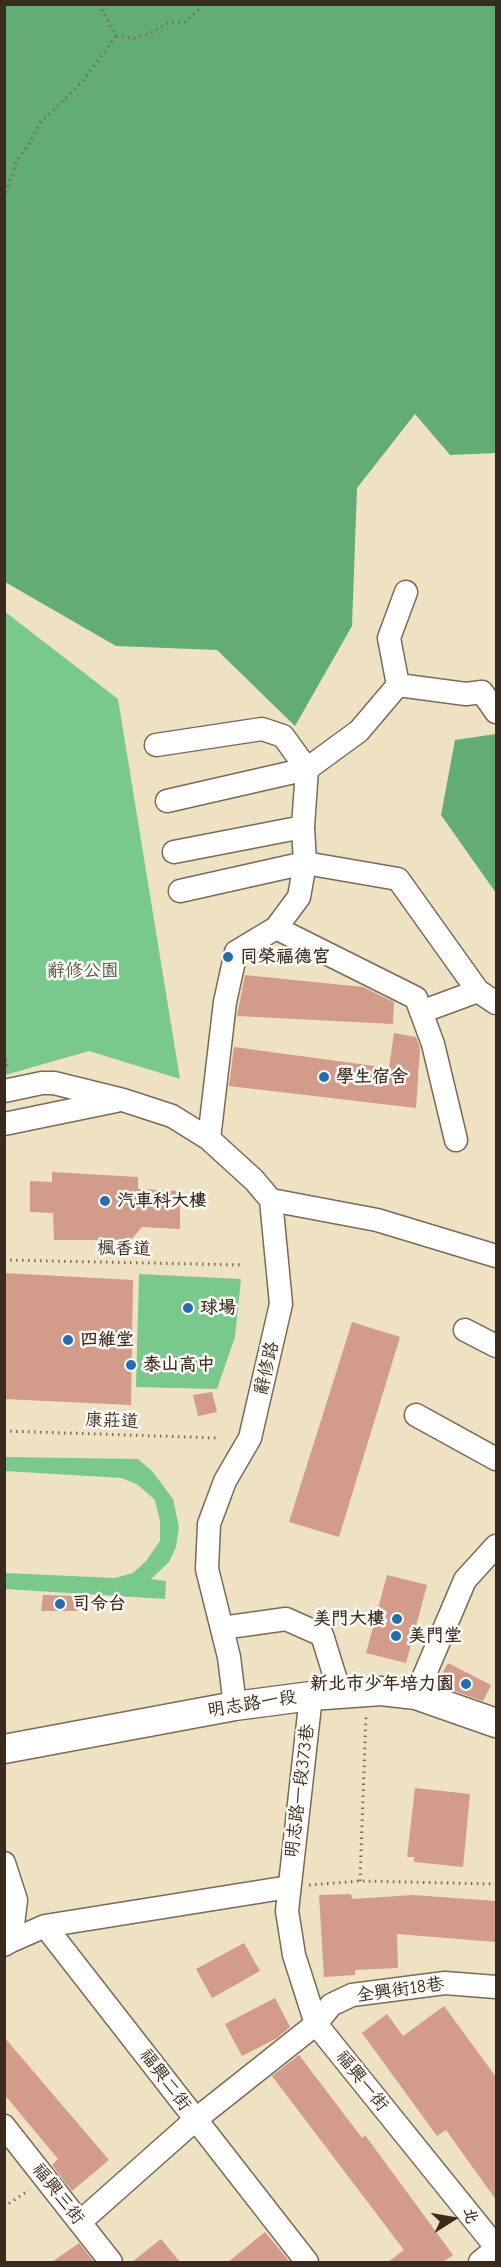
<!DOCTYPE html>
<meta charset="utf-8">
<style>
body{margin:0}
#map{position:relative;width:501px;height:2267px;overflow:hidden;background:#eee2c2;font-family:"Comic Neue","LXGW WenKai TC",sans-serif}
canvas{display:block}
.frame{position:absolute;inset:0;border:6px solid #3b2a1e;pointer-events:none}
.north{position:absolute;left:423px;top:2189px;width:60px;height:60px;-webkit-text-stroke:4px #fdfcf7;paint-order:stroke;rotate:79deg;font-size:16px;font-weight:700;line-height:24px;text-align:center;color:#3b2a1e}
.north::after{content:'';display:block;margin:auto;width:21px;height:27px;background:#3b2a1e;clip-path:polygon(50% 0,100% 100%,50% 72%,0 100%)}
</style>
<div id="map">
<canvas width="501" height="2267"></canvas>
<div class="frame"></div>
<div class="north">北</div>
</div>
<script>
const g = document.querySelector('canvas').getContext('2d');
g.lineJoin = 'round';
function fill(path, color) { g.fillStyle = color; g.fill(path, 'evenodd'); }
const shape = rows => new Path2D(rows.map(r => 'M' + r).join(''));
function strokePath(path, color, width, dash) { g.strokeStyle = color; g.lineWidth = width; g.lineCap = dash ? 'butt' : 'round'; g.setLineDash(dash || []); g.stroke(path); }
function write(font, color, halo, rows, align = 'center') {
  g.font = font + ' "Comic Neue","LXGW WenKai TC",sans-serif'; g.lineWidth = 5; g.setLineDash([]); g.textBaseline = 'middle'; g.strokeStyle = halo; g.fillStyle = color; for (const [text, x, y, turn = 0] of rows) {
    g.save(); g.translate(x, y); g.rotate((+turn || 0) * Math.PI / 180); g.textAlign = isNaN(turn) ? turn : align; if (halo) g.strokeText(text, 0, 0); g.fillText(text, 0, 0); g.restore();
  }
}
const green = shape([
 [4,611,118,699,180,1079,89,1051,5,1075],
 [139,1274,241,1279,235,1337,217,1389,136,1387],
 [5,1457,138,1459,152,1471,173,1499,179,1527,176,1547,169,1562,151,1579,166,1581,165,1599,5,1589,5,1573,115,1578,133,1573,146,1561,160,1541,160,1521,155,1500,138,1485,122,1478,5,1471]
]);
const forest = shape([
 [5,4,496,5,496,453,450,455,415,414,357,488,352,626,295,726,217,650,116,646,5,582],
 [496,734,496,893,441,815,455,740]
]);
const building = shape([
 [245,975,363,987,394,1002,393,1024,237,1016],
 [394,1033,416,1037,420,1048,416,1108,229,1086,234,1047,389,1068],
 [52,1172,138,1177,138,1189,180,1191,180,1229,142,1227,131,1240,54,1240,53,1213,30,1212,30,1181,52,1182],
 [4,1273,133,1280,131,1405,4,1399],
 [352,1322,400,1337,339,1537,289,1522],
 [212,1392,217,1412,198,1416,193,1395],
 [387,1575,427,1585,406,1663,366,1653],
 [43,1595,79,1596,77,1611,41,1611],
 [448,1663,491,1685,483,1701,445,1688,442,1674],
 [415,1788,470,1794,463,1867,414,1862,414,1857,407,1857],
 [351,1894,352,1899,413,1895,496,1901,496,1942,397,1934,398,1968,355,1970,355,1975,324,1977,319,1895],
 [244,1943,260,1971,212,1998,196,1969],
 [275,1998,290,2027,277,2038,242,2056,225,2024],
 [444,2006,496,2077,496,2200,446,2130,437,2136,362,2033,387,2014,403,2036],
 [4,2037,109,2160,72,2191,52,2165,58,2159,4,2094],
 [299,2055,362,2138,365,2135,453,2255,443,2262,388,2262,404,2250,272,2076],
 [265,2232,290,2262,228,2262],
 [161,2239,180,2262,132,2262],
 [79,2243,94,2262,52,2262]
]);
const path = shape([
 [99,4,116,36],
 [116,36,134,38,149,34,168,23,186,22,203,4],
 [4,198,17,160,28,146,40,123,83,81,116,36],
 [4,1053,8,1069],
 [4,1260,244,1265],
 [4,1431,219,1438],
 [360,1881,366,1715],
 [309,1885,360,1881,496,1884],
 [4,2207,29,2190]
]);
const minor = shape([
 [398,685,466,694,482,692,496,712],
 [156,745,262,729,283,736,307,769,167,801],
 [174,852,303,827],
 [180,891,305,863,398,879,478,991],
 [276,928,416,998,433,1044,456,1140],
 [421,1012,478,991,496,1003],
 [4,1091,42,1083,54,1083,123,1100,172,1116,209,1139,254,1180,271,1200,281,1304,250,1438,225,1481,209,1524,207,1569,229,1657,235,1706],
 [4,1124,116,1101],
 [209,1139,225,1002,236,952,276,928,299,897,305,863,303,827,307,769,359,731,398,685,389,638,406,592],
 [271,1200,377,1220,496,1256],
 [465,1330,496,1346],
 [416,1415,496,1459],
 [222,1628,286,1619,322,1635,340,1693],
 [416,1695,465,1580,496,1546],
 [311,1696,287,1911,294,1955,316,2024,496,2247],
 [4,1863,16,1900,11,1941,4,1945],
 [45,1926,289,1887],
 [11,1941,45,1926,307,2262],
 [4,2126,111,2262],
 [80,2222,195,2120,316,2024,331,2005,352,1995,445,1983,496,1987],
 [480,2262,496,2249]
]);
const major = shape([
 [4,1749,235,1706,311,1696,381,1691,416,1695,496,1723]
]);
const markers = [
 [228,957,6,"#1f6fb2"],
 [324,1077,6,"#1f6fb2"],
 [105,1201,6,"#1f6fb2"],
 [188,1308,6,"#1f6fb2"],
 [68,1340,6,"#1f6fb2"],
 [131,1365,6,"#1f6fb2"],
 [60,1604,6,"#1f6fb2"],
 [397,1619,6,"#1f6fb2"],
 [396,1636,6,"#1f6fb2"],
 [466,1684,6,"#1f6fb2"]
];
const poiNames = [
 ["同榮福德宮",240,957],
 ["學生宿舍",336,1077],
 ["汽車科大樓",117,1201],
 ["球場",200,1308],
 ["四維堂",80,1340],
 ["泰山高中",143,1365],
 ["司令台",72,1604],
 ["美門大樓",385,1619,"right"],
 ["美門堂",408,1636],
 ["新北市少年培力園",454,1684,"right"]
];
const parkNames = [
 ["辭修公園",83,971]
];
const streetNames = [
 ["楓香道",124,1249,1],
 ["辭修路",267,1368,-77],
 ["康莊道",112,1421,2],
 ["明志路一段",252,1704,-9],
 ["明志路一段373巷",300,1791,-83],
 ["全興街18巷",400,1990,-8],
 ["福興二街",165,2080,53],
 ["福興一街",362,2081,51],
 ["福興三街",58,2194,52]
];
fill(green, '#78c98b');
fill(forest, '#62ad77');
fill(building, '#d39b89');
strokePath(minor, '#7a6a57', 25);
strokePath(major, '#7a6a57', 31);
strokePath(path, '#7a6a57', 3, [1.5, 4.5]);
strokePath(minor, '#fff', 22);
strokePath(major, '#fff', 28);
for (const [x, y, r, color] of markers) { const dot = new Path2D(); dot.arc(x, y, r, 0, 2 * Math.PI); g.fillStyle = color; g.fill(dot); strokePath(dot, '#fdfcf7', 2); }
write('bold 18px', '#3b2a1e', '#fdfcf7', poiNames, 'left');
write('18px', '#4d5a3f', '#fdfcf7', parkNames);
write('18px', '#3b2a1e', '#fdfcf7', streetNames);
</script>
